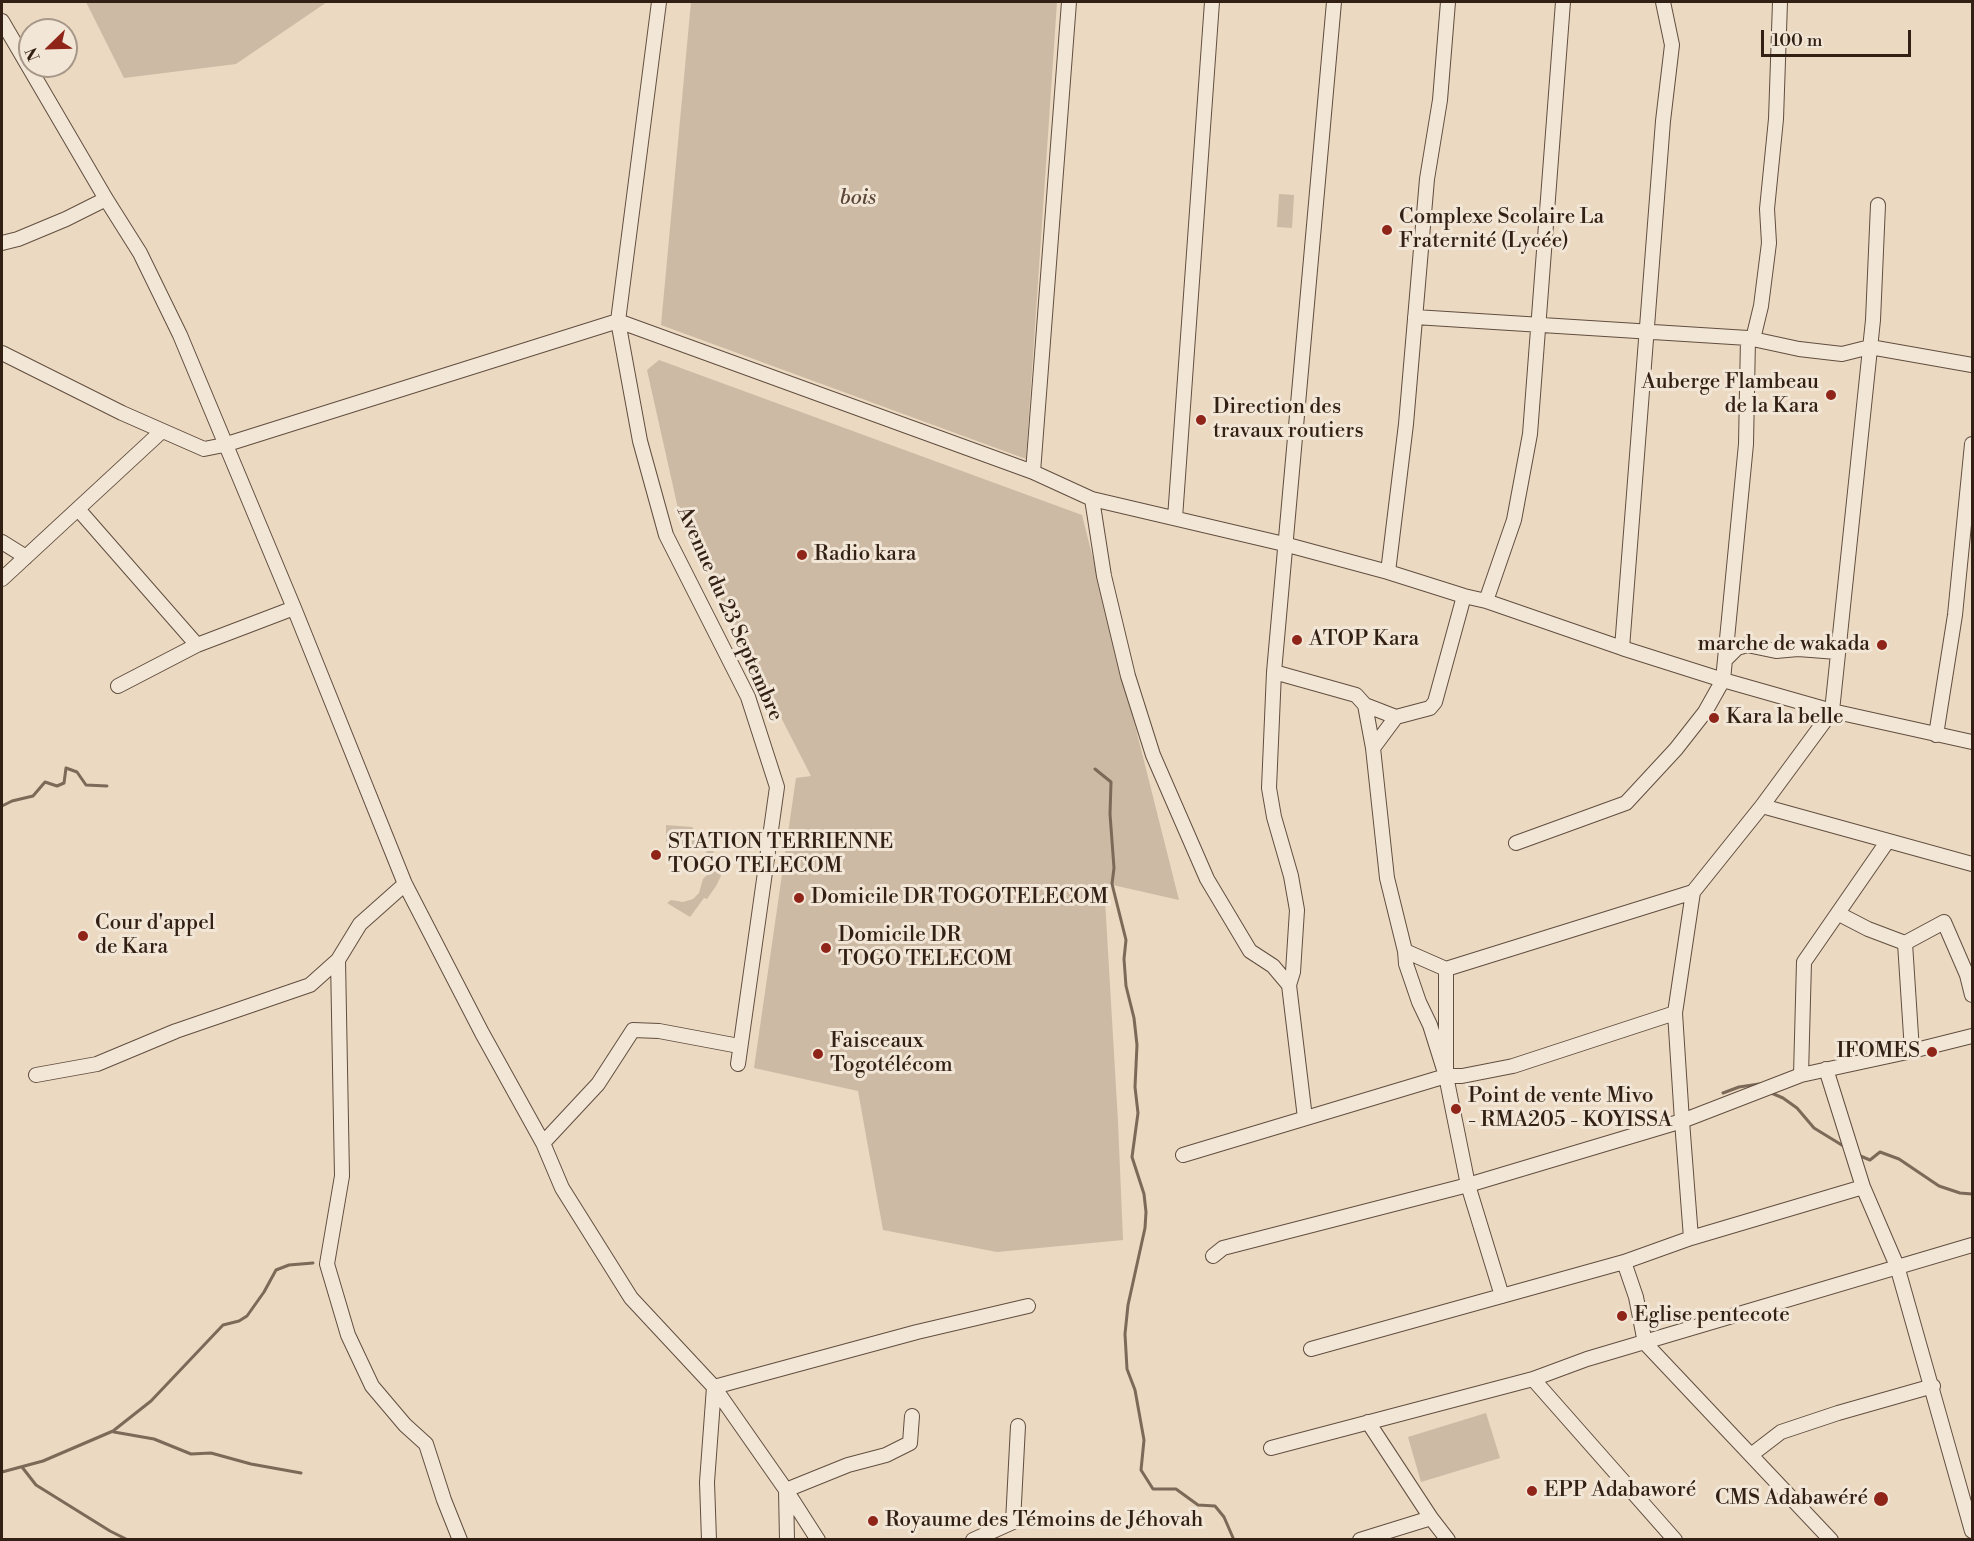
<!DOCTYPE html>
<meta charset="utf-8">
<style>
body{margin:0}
#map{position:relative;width:1974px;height:1541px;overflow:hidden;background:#ebd9c1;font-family:"Libre Bodoni",serif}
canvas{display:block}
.frame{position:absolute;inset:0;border:3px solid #332014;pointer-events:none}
.north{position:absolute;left:18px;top:18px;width:60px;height:60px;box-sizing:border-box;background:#f2e6d7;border:2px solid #a69789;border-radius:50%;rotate:247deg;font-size:16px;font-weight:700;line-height:24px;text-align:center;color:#332014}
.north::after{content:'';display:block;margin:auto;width:21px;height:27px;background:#8f2418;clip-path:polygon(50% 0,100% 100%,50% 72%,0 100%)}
.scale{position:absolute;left:1761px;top:30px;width:150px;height:27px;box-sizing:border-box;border:3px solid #332014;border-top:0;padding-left:8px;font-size:18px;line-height:21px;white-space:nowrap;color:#332014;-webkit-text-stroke:4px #f2e6d7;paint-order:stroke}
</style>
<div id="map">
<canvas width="1974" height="1541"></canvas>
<div class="frame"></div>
<div class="north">N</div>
<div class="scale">100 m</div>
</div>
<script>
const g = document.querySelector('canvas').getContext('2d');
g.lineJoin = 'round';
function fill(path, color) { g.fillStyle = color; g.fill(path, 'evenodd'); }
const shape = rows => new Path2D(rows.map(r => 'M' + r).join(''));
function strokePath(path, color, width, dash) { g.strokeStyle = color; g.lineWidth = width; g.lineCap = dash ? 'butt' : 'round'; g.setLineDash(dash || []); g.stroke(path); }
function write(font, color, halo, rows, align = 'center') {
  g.font = font + ' "Libre Bodoni",serif'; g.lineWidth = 6; g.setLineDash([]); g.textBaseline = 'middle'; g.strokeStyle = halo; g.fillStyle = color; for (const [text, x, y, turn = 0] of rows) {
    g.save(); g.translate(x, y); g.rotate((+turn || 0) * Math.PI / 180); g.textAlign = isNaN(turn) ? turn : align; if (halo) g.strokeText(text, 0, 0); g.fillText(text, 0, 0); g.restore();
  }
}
const green = shape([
 [86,2,327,2,236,64,124,78],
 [691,2,1057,2,1026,459,661,325],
 [1279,194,1294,195,1292,228,1277,227],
 [659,360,1082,515,1179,900,1104,883,1118,1122,1123,1240,997,1252,883,1230,858,1091,754,1068,796,778,811,776,681,522,647,370],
 [666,825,692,827,714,852,707,857,706,850,666,846],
 [720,869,721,876,716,886,707,899,704,898,690,917,667,903,671,900,683,902,693,899,699,893,703,879,707,875],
 [1486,1413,1500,1458,1421,1482,1408,1437]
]);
const stream = shape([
 [1095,769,1111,782,1110,814,1114,868,1112,884,1126,940,1124,959,1126,986,1134,1018,1137,1045,1135,1087,1138,1113,1132,1157,1144,1194,1146,1212,1145,1228,1128,1305,1125,1334,1127,1369,1135,1390,1144,1440,1141,1470,1153,1489,1176,1489,1198,1505,1215,1506,1224,1517,1234,1540],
 [2,806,12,801,33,796,45,782,57,786,64,783,66,768,77,772,86,785,107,786],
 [1769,1092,1783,1098,1797,1108,1814,1128,1845,1147],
 [1723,1093,1739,1087,1759,1084,1761,1086],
 [1858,1155,1870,1160,1880,1152,1899,1159,1939,1186,1960,1193,1972,1194],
 [114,1432,154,1439,191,1454,211,1453,251,1464,301,1473],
 [22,1467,36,1485,110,1531,128,1540],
 [2,1472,43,1461,113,1431,151,1401,223,1325,239,1321,247,1316,264,1292,276,1270,289,1265,313,1263]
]);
const minor = shape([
 [659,2,618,321,640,441,666,535,748,697,777,787,738,1064],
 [1334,2,1274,672,1356,695,1365,705,1396,717],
 [2,21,106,199,140,253,180,335,294,608,405,884,482,1033,543,1143,562,1188,631,1298,714,1387,786,1490,787,1540],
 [2,243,18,239,66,219,106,199],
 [1415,317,1748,338,1799,349,1842,354,1870,347,1972,365],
 [1753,339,1761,306,1769,243,1767,209,1776,119,1780,2],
 [2,353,122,413,204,449,224,445,618,321,1033,472,1092,499,1284,544,1388,572,1464,596,1486,601,1622,648,1723,680,1832,711,1972,742],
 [1033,472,1069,2],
 [1092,499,1104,576,1128,676,1153,755,1207,879,1250,951,1273,966,1289,985,1305,1118],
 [78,509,197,645],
 [1175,518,1212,2],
 [2,542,26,557],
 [1388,572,1406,424,1427,179,1440,100,1448,2],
 [2,579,162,431],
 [1486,601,1514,520,1530,434,1563,2],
 [1622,648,1663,121,1672,45,1663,2],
 [1725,660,1737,648,1747,645,1776,651,1798,649,1837,652],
 [1274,672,1269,788,1274,817,1291,876,1297,910,1293,972,1289,985],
 [118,686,197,645,294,608],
 [1365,705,1373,748],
 [1936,735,1955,615,1972,444],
 [1762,806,1972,864],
 [1516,843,1626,803,1676,749,1705,712,1723,680,1746,444,1748,338],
 [1693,892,1675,1013,1682,1121,1801,1075,1912,1051,1972,1036],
 [1839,914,1868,929,1905,943,1944,922,1967,975,1972,995],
 [1905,943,1912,1051],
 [1405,951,1406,964,1419,1002,1430,1025,1446,1076,1468,1185,1502,1296],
 [338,960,342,1176,327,1264,348,1335,372,1386,405,1425,426,1444,444,1500,460,1540],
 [1446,969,1693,892,1762,806,1832,711,1873,320,1878,205],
 [1826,1069,1863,1187,1897,1266,1972,1531],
 [36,1075,97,1064,176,1031,310,985,338,960,360,924,405,884],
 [1801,1075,1804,962,1887,842],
 [1446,1076,1446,969,1405,951,1387,878,1373,748,1396,717,1430,708,1435,702,1464,596],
 [543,1143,598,1084,633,1030,659,1031,739,1046],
 [1183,1155,1446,1076,1462,1076,1513,1066,1675,1013],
 [1213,1256,1223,1248,1468,1185,1682,1121,1691,1238],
 [1624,1262,1636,1297,1645,1343,1831,1540],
 [1311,1349,1624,1262,1691,1238,1863,1187],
 [1533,1379,1675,1540],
 [1368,1422,1431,1518,1448,1540],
 [1271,1448,1533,1379,1587,1359,1972,1245],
 [1751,1455,1781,1432,1838,1413,1933,1386],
 [709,1540,707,1482,714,1387,917,1332,1028,1306],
 [818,1540,786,1490,848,1465,886,1455,910,1443,912,1416],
 [973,1540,1013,1522,1018,1426],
 [1360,1540,1431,1518]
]);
const markers = [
 [1387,230,6,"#8f2418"],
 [1831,395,6,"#8f2418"],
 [1201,420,6,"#8f2418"],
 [802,555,6,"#8f2418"],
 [1297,640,6,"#8f2418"],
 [1882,645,6,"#8f2418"],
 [1714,718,6,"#8f2418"],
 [656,855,6,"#8f2418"],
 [799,898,6,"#8f2418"],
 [83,936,6,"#8f2418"],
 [826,948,6,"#8f2418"],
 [1932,1052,6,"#8f2418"],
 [818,1054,6,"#8f2418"],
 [1456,1109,6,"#8f2418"],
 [1622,1316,6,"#8f2418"],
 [1532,1491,6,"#8f2418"],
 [1881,1499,8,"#8f2418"],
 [873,1521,6,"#8f2418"]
];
const parkNames = [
 ["bois",858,199]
];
const poiNames = [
 ["Complexe Scolaire La",1399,218],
 ["Fraternité (Lycée)",1399,242],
 ["Auberge Flambeau",1819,383,"right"],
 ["de la Kara",1819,407,"right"],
 ["Direction des",1213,408],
 ["travaux routiers",1213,432],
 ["Radio kara",814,555],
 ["ATOP Kara",1309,640],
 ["marche de wakada",1870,645,"right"],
 ["Kara la belle",1726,718],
 ["STATION TERRIENNE",668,843],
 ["TOGO TELECOM",668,867],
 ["Domicile DR TOGOTELECOM",811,898],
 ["Cour d'appel",95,924],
 ["de Kara",95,948],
 ["Domicile DR",838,936],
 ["TOGO TELECOM",838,960],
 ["Faisceaux",830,1042],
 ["Togotélécom",830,1066],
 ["IFOMES",1920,1052,"right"],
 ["Point de vente Mivo",1468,1097],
 ["- RMA205 - KOYISSA",1468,1121],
 ["Eglise pentecote",1634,1316],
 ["EPP Adabaworé",1544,1491],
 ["CMS Adabawéré",1868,1499,"right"],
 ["Royaume des Témoins de Jéhovah",885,1521]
];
const streetNames = [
 ["Avenue du 23 Septembre",729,614,66]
];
fill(green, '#ccbaa4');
strokePath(stream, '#7c6958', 3);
strokePath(minor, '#614e3f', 16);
strokePath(minor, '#f2e6d7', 14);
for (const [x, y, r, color] of markers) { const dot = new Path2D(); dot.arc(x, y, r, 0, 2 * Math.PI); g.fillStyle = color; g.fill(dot); strokePath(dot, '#f2e6d7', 2); }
write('italic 21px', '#594638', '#f2e6d7', parkNames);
write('21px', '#332014', '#f2e6d7', poiNames, 'left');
write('21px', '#332014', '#f2e6d7', streetNames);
</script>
